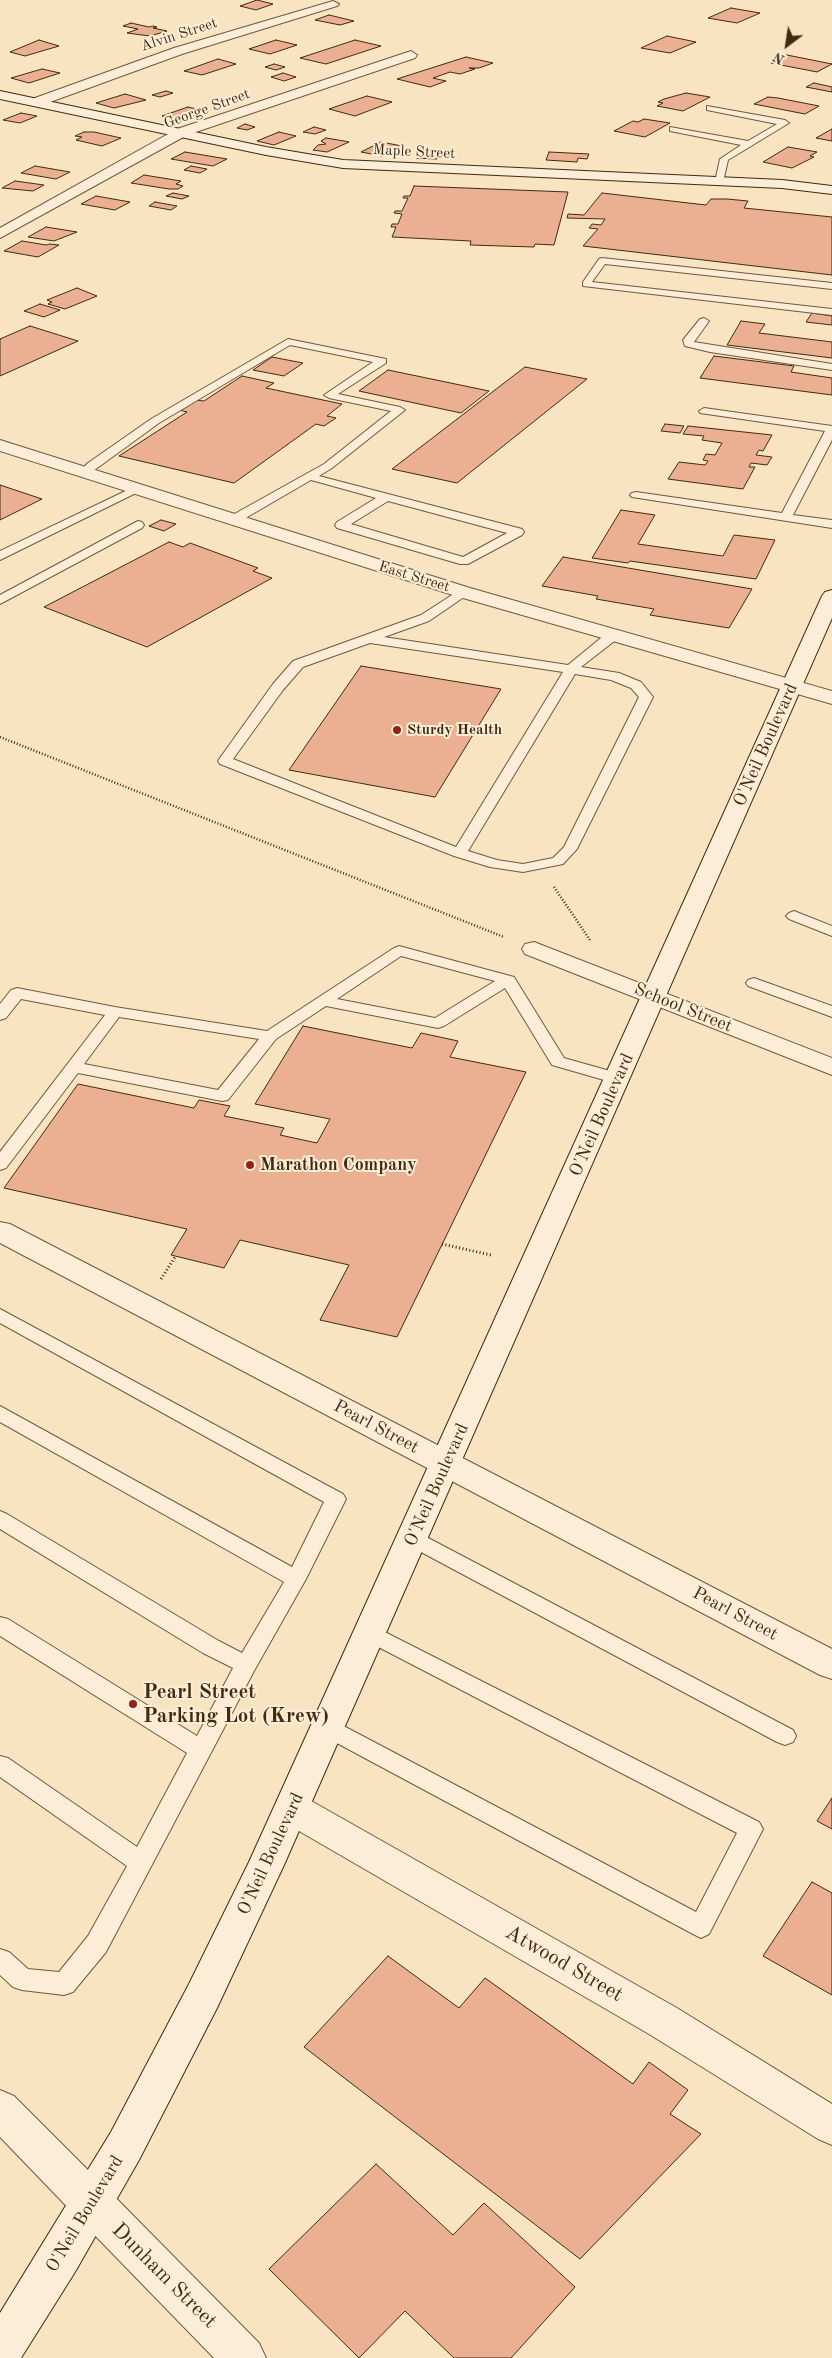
<!DOCTYPE html>
<style>
body{margin:0}
#map{position:relative;width:832px;height:2358px;overflow:hidden;background:#f9e4c1;font-family:"Old Standard TT",serif}
canvas{display:block}
.north{position:absolute;left:762px;top:20px;width:50px;height:50px;-webkit-text-stroke:4px #fbedd7;paint-order:stroke;rotate:211deg;font-size:14px;font-weight:700;line-height:20px;text-align:center;color:#402b11}
.north::after{content:'';display:block;margin:auto;width:18px;height:22px;background:#402b11;clip-path:polygon(50% 0,100% 100%,50% 72%,0 100%)}
</style>
<div id="map">
<canvas width="832" height="2358"></canvas>
<div class="north">N</div>
</div>
<script>
const g = document.querySelector('canvas').getContext('2d');
g.lineJoin = 'round';
function fill(path, color) { g.fillStyle = color; g.fill(path, 'evenodd'); }
const shape = rows => new Path2D(rows.map(r => 'M' + r).join(''));
function strokePath(path, color, width, dash) { g.strokeStyle = color; g.lineWidth = width; g.lineCap = dash ? 'butt' : 'round'; g.setLineDash(dash || []); g.stroke(path); }
function write(font, color, halo, rows, align = 'center') {
  g.font = font + ' "Old Standard TT",serif'; g.lineWidth = 4; g.setLineDash([]); g.textBaseline = 'middle'; g.strokeStyle = halo; g.fillStyle = color; for (const [text, x, y, turn = 0] of rows) {
    g.save(); g.translate(x, y); g.rotate((+turn || 0) * Math.PI / 180); g.textAlign = isNaN(turn) ? turn : align; if (halo) g.strokeText(text, 0, 0); g.fillText(text, 0, 0); g.restore();
  }
}
const building = shape([
 [257,0,273,4,256,10,240,6,257,0],
 [731,8,760,13,737,23,708,18,731,8],
 [329,15,354,21,340,25,315,20,329,15],
 [131,23,149,27,153,26,157,27,153,28,167,31,150,36,127,33,138,29,123,26,131,23],
 [667,36,696,42,670,53,641,48,667,36],
 [39,40,59,46,25,56,10,52,39,40],
 [276,40,297,45,270,54,249,49,276,40],
 [355,40,381,46,326,64,300,58,355,40],
 [787,55,832,64,817,72,771,63,787,55],
 [466,57,493,63,479,68,469,68,475,69,460,74,450,72,433,78,446,81,430,87,397,79,466,57],
 [218,59,236,64,202,75,184,71,218,59],
 [274,64,285,67,276,70,265,67,274,64],
 [42,69,60,73,29,83,11,78,42,69],
 [283,73,296,77,284,81,271,77,283,73],
 [814,83,832,87,832,92,806,87,814,83],
 [166,91,173,93,160,97,152,95,166,91],
 [686,93,710,97,683,111,657,106,663,103,658,102,664,99,686,93],
 [125,94,146,100,114,108,96,103,125,94],
 [367,96,392,102,355,116,329,109,367,96],
 [768,97,778,98,819,106,805,114,754,104,768,97],
 [188,107,205,111,179,120,162,116,188,107],
 [21,113,37,116,20,123,3,120,21,113],
 [644,119,670,123,645,137,614,131,633,121,638,122,644,119],
 [245,124,255,127,247,130,237,128,245,124],
 [314,127,326,130,315,134,303,132,314,127],
 [832,129,832,141,816,138,832,129],
 [84,132,94,132,121,138,102,146,76,140,82,137,75,136,84,132],
 [279,132,296,136,274,145,257,141,279,132],
 [326,138,344,141,349,142,327,152,313,150,318,145,326,144,321,141,326,138],
 [381,142,402,146,382,156,361,152,381,142],
 [788,147,817,152,810,156,814,157,792,168,763,162,788,147],
 [421,150,441,151,437,159,416,158,421,150],
 [185,152,227,159,213,166,171,159,185,152],
 [549,152,589,154,587,159,578,158,577,162,546,160,549,152],
 [35,166,70,172,56,179,21,173,35,166],
 [191,166,207,169,200,173,184,170,191,166],
 [144,175,181,181,176,184,183,186,178,189,169,189,131,183,144,175],
 [15,181,44,185,33,191,2,188,15,181],
 [414,186,568,192,554,245,535,244,534,247,470,245,471,241,392,237,396,227,391,227,392,224,398,224,402,214,394,213,395,211,402,211,408,198,403,198,404,196,410,196,414,186],
 [173,193,189,196,182,199,166,196,173,193],
 [602,193,706,205,711,199,727,199,748,201,744,208,832,217,832,275,583,246,598,229,589,228,592,224,601,225,605,219,567,218,568,214,584,215,602,193],
 [96,196,130,202,115,210,81,204,96,196],
 [155,202,177,206,171,210,149,206,155,202],
 [46,227,77,232,54,241,28,237,46,227],
 [22,241,46,245,50,244,59,245,38,257,4,251,22,241],
 [77,288,97,296,65,309,48,304,52,302,47,300,77,288],
 [40,304,60,310,44,317,24,311,40,304],
 [812,313,832,316,832,325,806,322,812,313],
 [741,321,765,324,759,333,832,342,832,358,727,345,741,321],
 [30,326,78,341,0,376,0,339,30,326],
 [714,356,794,366,791,372,832,378,832,395,700,378,714,356],
 [272,357,303,363,284,376,253,370,272,357],
 [525,367,587,379,457,483,392,469,525,367],
 [388,370,489,391,461,413,359,391,388,370],
 [242,376,274,383,266,388,342,404,327,416,336,418,324,426,316,424,234,483,119,456,187,412,179,410,195,400,204,401,242,376],
 [665,424,684,426,680,433,661,431,665,424],
 [688,426,772,435,763,451,759,450,756,455,772,457,767,465,751,463,749,467,755,467,743,489,668,479,679,462,705,465,708,461,703,460,706,454,715,455,722,443,702,440,704,436,683,434,688,426],
 [0,485,42,499,0,520,0,485],
 [621,510,655,515,638,544,723,556,734,535,775,540,756,579,630,561,628,563,592,558,621,510],
 [161,520,176,524,164,531,149,526,161,520],
 [169,542,183,547,190,543,258,568,253,571,272,578,147,647,44,607,169,542],
 [563,557,752,589,729,628,650,615,654,609,596,599,598,596,542,586,563,557],
 [361,666,501,689,435,797,289,770,361,666],
 [303,1026,412,1048,421,1033,458,1041,450,1057,526,1072,397,1337,320,1320,349,1265,240,1240,224,1268,171,1255,187,1229,4,1188,78,1084,194,1108,199,1100,230,1106,224,1116,284,1128,280,1135,317,1143,330,1119,255,1104,303,1026],
 [832,1798,832,1829,817,1821,832,1798],
 [812,1882,832,1893,832,1995,763,1956,812,1882],
 [388,1956,459,2008,485,1978,633,2084,649,2062,688,2090,670,2114,701,2134,580,2259,304,2047,388,1956],
 [376,2164,453,2235,484,2203,575,2287,511,2358,454,2358,405,2311,359,2358,269,2269,376,2164]
]);
const pathFar1 = shape([
 [0,737,504,937],
 [554,887,590,940]
]);
const path = shape([
 [442,1244,491,1255],
 [161,1279,175,1257]
]);
const service = shape([
 [707,106,785,120,789,123,728,160,723,182,719,185,715,182,720,159,741,145,670,131,670,127,748,141,777,124,707,110,707,106],
 [602,258,832,283,832,289,605,264,592,282,832,309,832,315,583,286,583,282,599,259,602,258],
 [704,318,709,321,694,342,832,364,832,370,710,352,685,346,683,340,700,319,704,318],
 [288,339,386,359,386,363,338,394,400,407,405,410,332,468,319,476,522,529,524,532,522,535,468,564,460,564,337,528,335,525,337,522,376,498,311,480,237,523,229,523,227,520,229,517,324,464,391,411,329,398,324,395,373,362,290,345,159,423,89,474,81,474,79,472,88,463,151,419,288,339],
 [388,501,507,533,463,557,351,524,388,501],
 [704,408,832,426,832,440,793,515,832,520,832,528,632,497,630,495,632,493,636,492,782,513,825,431,700,413,699,411,704,408],
 [136,486,140,487,142,489,140,491,0,560,0,551,136,486],
 [138,521,142,522,144,525,142,528,0,604,0,595,138,521],
 [463,588,469,592,467,595,429,621,384,637,568,665,607,633,612,632,618,636,617,639,581,667,619,673,641,682,653,697,577,849,563,864,523,872,490,867,454,856,220,764,218,761,220,758,273,684,293,661,421,615,463,588],
 [370,643,563,672,456,847,233,759,283,690,303,667,370,643],
 [575,674,611,680,631,688,639,697,564,847,553,858,523,864,497,860,468,851,575,674],
 [794,911,832,926,832,936,789,919,786,916,789,913,794,911],
 [399,946,514,977,564,1058,624,1075,626,1079,624,1083,618,1084,552,1065,505,988,444,1026,438,1028,326,1006,276,1039,228,1100,222,1101,78,1073,6,1168,0,1170,0,1152,105,1015,21,999,6,1018,0,1020,0,1004,11,990,17,988,115,1007,267,1031,394,948,399,946],
 [401,956,495,981,435,1018,337,999,401,956],
 [119,1017,259,1039,218,1090,84,1064,119,1017],
 [754,978,832,1006,832,1017,748,986,746,983,748,980,754,978],
 [0,1309,343,1494,346,1499,306,1579,254,1671,106,1952,73,1992,64,1995,22,1990,13,1987,0,1975,0,1949,9,1952,28,1969,59,1972,88,1936,127,1866,0,1777,0,1756,8,1758,137,1847,187,1753,0,1636,0,1617,8,1619,197,1736,233,1668,203,1653,0,1529,0,1511,7,1514,219,1641,242,1653,284,1582,0,1422,0,1406,292,1567,324,1502,0,1323,0,1309],
 [413,1530,793,1730,796,1736,793,1742,785,1745,777,1742,406,1544,403,1538,406,1532,413,1530],
 [371,1625,759,1822,763,1829,709,1934,701,1938,693,1934,320,1734,317,1728,320,1722,328,1719,336,1722,696,1912,737,1833,363,1639,360,1633,363,1627,371,1625]
]);
const minor = shape([
 [333,1,339,4,337,6,182,54,42,105,37,106,31,102,32,99,174,48,333,1],
 [411,51,417,55,415,58,187,135,0,238,0,228,177,129,411,51],
 [0,440,470,588,832,691,832,704,456,596,0,451,0,440],
 [534,942,832,1058,832,1075,525,954,522,949,525,944,534,942],
 [0,1222,10,1224,832,1649,832,1679,820,1675,0,1243,0,1222],
 [293,1794,306,1798,677,2008,832,2104,832,2145,818,2139,649,2034,280,1820,275,1809,280,1798,293,1794],
 [0,2090,14,2096,107,2189,113,2203,107,2217,92,2223,77,2217,0,2137,0,2090]
]);
const tertiary = shape([
 [92,2183,107,2189,259,2343,266,2358,214,2358,77,2217,71,2203,77,2189,92,2183]
]);
const secondary = shape([
 [0,91,266,147,343,160,782,180,832,186,832,194,782,188,343,168,266,155,0,99,0,91],
 [832,590,832,618,284,1865,217,2008,139,2160,75,2272,21,2358,0,2358,0,2313,111,2132,189,1984,249,1862,822,596,825,592,832,590]
]);
const markers = [
 [397,730,5,"#8f2418"],
 [250,1165,5,"#8f2418"],
 [133,1704,5,"#8f2418"]
];
const farStreetnames = [
 ["Alvin Street",179,35,-18],
 ["George Street",207,109,-20],
 ["Maple Street",414,152,3],
 ["East Street",414,577,17]
];
const farPoinames = [
 ["Sturdy Health",407,730]
];
const streetNames = [
 ["O'Neil Boulevard",766,745,-66],
 ["School Street",683,1008,22],
 ["O'Neil Boulevard",602,1115,-66],
 ["Pearl Street",376,1427,28],
 ["O'Neil Boulevard",437,1485,-66],
 ["Pearl Street",735,1614,28],
 ["O'Neil Boulevard",271,1854,-65],
 ["O'Neil Boulevard",85,2214,-59]
];
const poiNames = [
 ["Marathon Company",260,1165]
];
const nearPoinames = [
 ["Pearl Street",143,1692],
 ["Parking Lot (Krew)",143,1716]
];
const nearStreetnames = [
 ["Atwood Street",564,1964,30],
 ["Dunham Street",164,2276,45]
];
fill(building, '#ebb091');
strokePath(building, '#402b11', 1);
strokePath(service, '#6e593d', 2);
strokePath(minor, '#6e593d', 2);
strokePath(tertiary, '#6e593d', 2);
strokePath(secondary, '#402b11', 2);
strokePath(pathFar1, '#402b11', 2.5, [1, 2]);
strokePath(path, '#402b11', 3, [1, 2.5]);
fill(service, '#fbedd7');
fill(minor, '#fbedd7');
fill(tertiary, '#fbedd7');
fill(secondary, '#fbedd7');
for (const [x, y, r, color] of markers) { const dot = new Path2D(); dot.arc(x, y, r, 0, 2 * Math.PI); g.fillStyle = color; g.fill(dot); strokePath(dot, '#fbedd7', 2); }
write('15px', '#402b11', '#fbedd7', farStreetnames);
write('bold 15px', '#402b11', '#fbedd7', farPoinames, 'left');
write('18px', '#402b11', '#fbedd7', streetNames);
write('bold 18px', '#402b11', '#fbedd7', poiNames, 'left');
write('bold 21px', '#402b11', '#fbedd7', nearPoinames, 'left');
write('21px', '#402b11', '#fbedd7', nearStreetnames);
</script>
